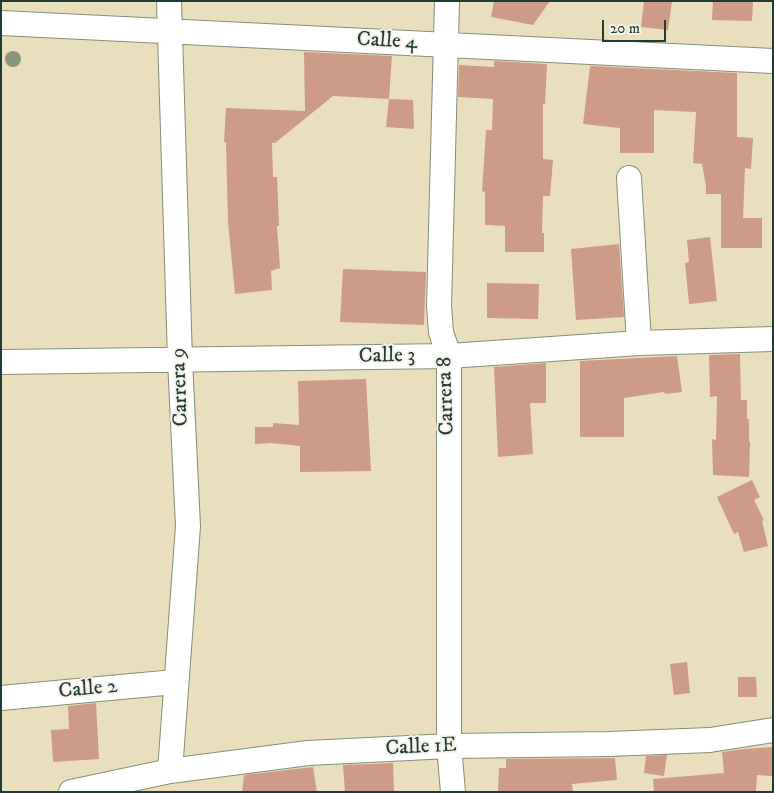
<!DOCTYPE html>
<style>
body{margin:0}
#map{position:relative;width:774px;height:793px;overflow:hidden;background:#eadfbc;font-family:"IM FELL DW Pica",serif}
canvas{display:block}
.frame{position:absolute;inset:0;border:2px solid #1f3d34;pointer-events:none}
.scale{position:absolute;left:602px;top:20px;width:64px;height:22px;box-sizing:border-box;border:2px solid #1f3d34;border-top:0;padding-left:6px;font-size:15px;line-height:18px;white-space:nowrap;color:#1f3d34;-webkit-text-stroke:4px #f7f3e8;paint-order:stroke}
</style>
<div id="map">
<canvas width="774" height="793"></canvas>
<div class="frame"></div>
<div class="scale">20 m</div>
</div>
<script>
const g = document.querySelector('canvas').getContext('2d');
g.lineJoin = 'round';
function fill(path, color) { g.fillStyle = color; g.fill(path, 'evenodd'); }
const shape = rows => new Path2D(rows.map(r => 'M' + r).join(''));
function strokePath(path, color, width, dash) { g.strokeStyle = color; g.lineWidth = width; g.lineCap = dash ? 'butt' : 'round'; g.setLineDash(dash || []); g.stroke(path); }
function write(font, color, halo, rows, align = 'center') {
  g.font = font + ' "IM FELL DW Pica",serif'; g.lineWidth = 4; g.setLineDash([]); g.textBaseline = 'middle'; g.strokeStyle = halo; g.fillStyle = color; for (const [text, x, y, turn = 0] of rows) {
    g.save(); g.translate(x, y); g.rotate((+turn || 0) * Math.PI / 180); g.textAlign = isNaN(turn) ? turn : align; if (halo) g.strokeText(text, 0, 0); g.fillText(text, 0, 0); g.restore();
  }
}
const building = shape([
 [494,1,550,1,533,25,491,17],
 [644,1,672,1,668,30,641,27],
 [713,1,753,1,752,21,712,20],
 [304,52,392,56,389,99,333,96,275,143,272,143,273,177,277,177,279,226,277,226,280,268,271,271,272,290,235,294,228,222,226,142,224,142,226,108,305,111],
 [494,61,547,64,545,104,543,104,543,159,553,160,550,196,543,196,542,233,544,233,544,252,505,252,505,226,485,225,485,192,482,191,486,130,492,130,493,99,458,97,459,65,494,67],
 [590,66,737,73,737,137,753,138,751,169,745,168,743,218,762,218,762,248,721,248,721,194,706,194,706,186,702,164,693,163,696,112,654,110,654,153,620,153,620,128,583,124],
 [389,99,413,100,414,129,386,127],
 [710,237,717,301,689,304,685,263,689,262,687,240],
 [619,244,624,317,576,320,571,249],
 [343,269,426,272,424,325,340,322],
 [487,283,539,284,538,319,487,318],
 [740,354,741,400,747,400,747,419,749,419,749,441,750,442,749,477,713,475,712,439,716,440,717,396,710,397,709,355],
 [677,356,682,392,665,394,664,392,624,398,624,437,580,437,580,361],
 [546,363,546,403,530,403,533,454,498,457,494,367],
 [366,379,371,471,300,472,300,446,271,443,255,444,255,427,273,427,273,423,299,425,298,381],
 [752,480,760,497,754,500,764,520,762,521,768,546,744,552,738,532,734,534,717,497],
 [687,662,690,693,674,695,670,664],
 [738,677,756,677,757,697,738,697],
 [96,703,99,759,53,762,51,730,69,729,68,706],
 [773,747,773,776,757,775,756,792,654,792,653,779,724,773,722,752,744,749],
 [667,755,664,776,644,773,646,756],
 [615,758,617,780,572,784,573,792,498,792,499,768,506,768,506,759],
 [393,763,394,792,345,792,343,765],
 [313,767,317,792,242,792,244,775]
]);
const minor = shape([
 [169,1,180,360,188,526,170,771],
 [447,1,439,306,441,332,449,356,449,746,453,792],
 [1,23,773,61],
 [629,178,639,343],
 [1,362,449,356,639,343,773,339],
 [1,698,175,682],
 [71,792,170,771,308,753,449,746,609,744,710,740,773,730]
]);
const trees = [
 [13,59]
];
const streetNames = [
 ["Calle 4",387,42,3],
 ["Calle 3",387,357,-1],
 ["Carrera 9",181,387,-92],
 ["Carrera 8",447,396,-92],
 ["Calle 2",88,690,-5],
 ["Calle 1E",421,748,-3]
];
fill(building, '#ce9b86');
strokePath(minor, '#848e78', 26);
strokePath(minor, '#fff', 24);
g.fillStyle = '#899578';
for (const [x, y] of trees) { g.beginPath(); g.arc(x, y, 8, 0, 2 * Math.PI); g.fill(); }
write('21px', '#1f3d34', '#f7f3e8', streetNames);
</script>
